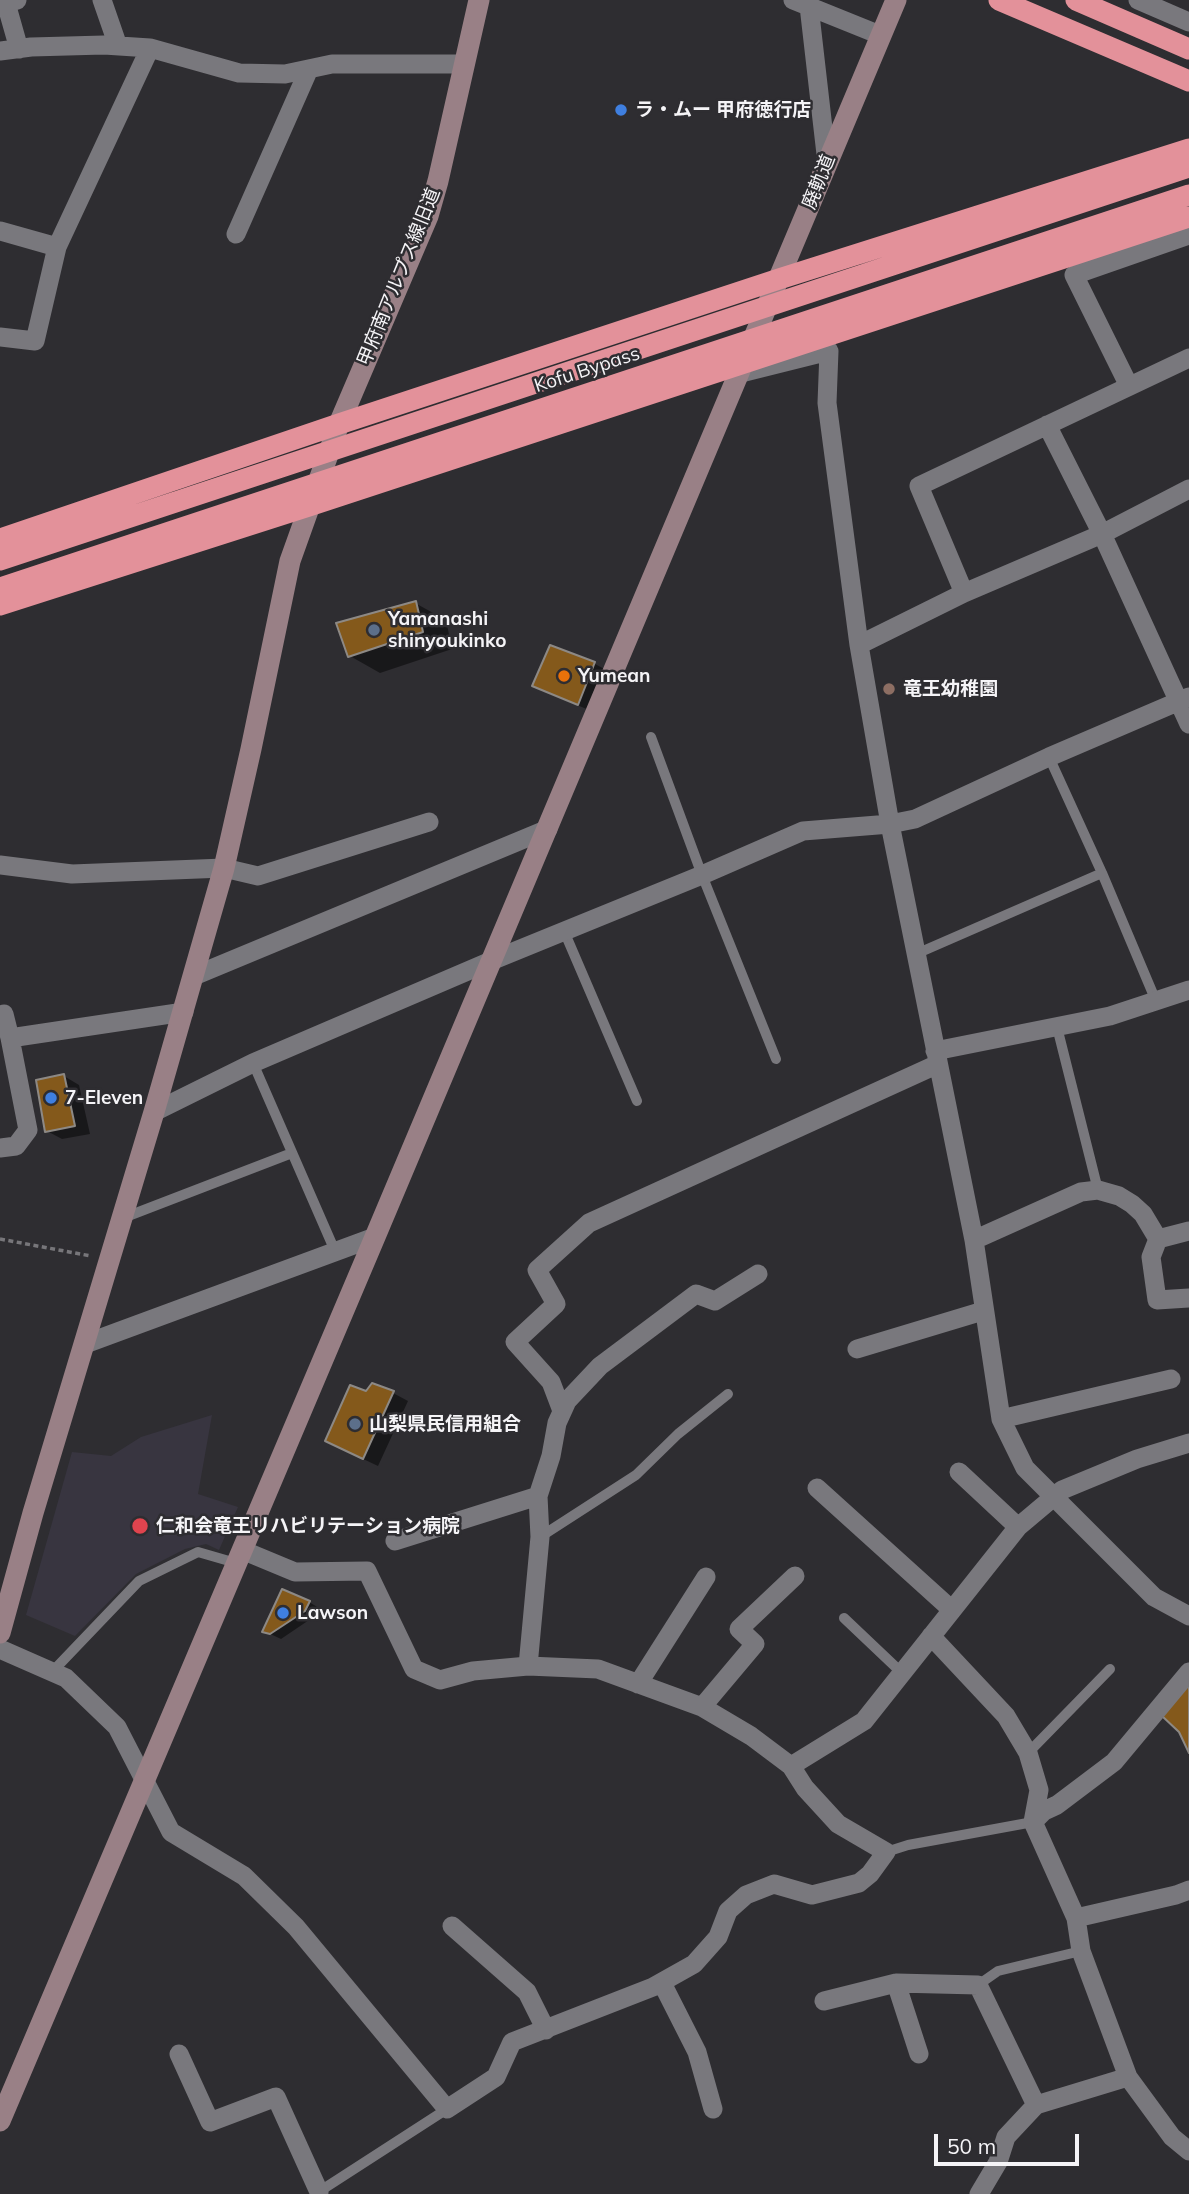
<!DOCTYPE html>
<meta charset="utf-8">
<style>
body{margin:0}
#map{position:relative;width:1189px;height:2194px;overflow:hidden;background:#2e2d31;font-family:Mulish,sans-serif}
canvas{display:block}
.scale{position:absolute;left:934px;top:2134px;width:145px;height:32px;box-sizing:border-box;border:4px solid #f5f4f7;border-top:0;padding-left:9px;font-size:21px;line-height:24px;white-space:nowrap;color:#f5f4f7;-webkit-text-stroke:5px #2e2d31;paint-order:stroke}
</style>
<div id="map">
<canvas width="1189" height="2194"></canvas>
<div class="scale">50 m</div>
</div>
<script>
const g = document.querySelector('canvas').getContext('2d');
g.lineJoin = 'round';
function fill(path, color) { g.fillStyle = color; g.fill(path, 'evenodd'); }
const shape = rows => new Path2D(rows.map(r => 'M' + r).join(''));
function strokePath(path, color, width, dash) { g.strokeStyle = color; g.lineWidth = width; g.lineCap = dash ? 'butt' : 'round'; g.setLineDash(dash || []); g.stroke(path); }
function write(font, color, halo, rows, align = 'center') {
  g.font = font + ' Mulish,"Noto Sans JP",sans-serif'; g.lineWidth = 5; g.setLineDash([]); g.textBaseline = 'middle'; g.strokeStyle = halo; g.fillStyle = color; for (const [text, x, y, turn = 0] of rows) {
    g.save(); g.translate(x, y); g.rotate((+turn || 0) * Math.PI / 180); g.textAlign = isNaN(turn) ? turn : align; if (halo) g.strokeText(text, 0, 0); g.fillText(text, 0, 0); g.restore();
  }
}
const built = shape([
 [212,1415,198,1494,238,1507,219,1550,206,1544,185,1549,136,1574,75,1636,26,1615,72,1452,111,1456,141,1437]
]);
const shadow = shape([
 [415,603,446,620,452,649,380,673,350,656],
 [551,648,595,664,610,672,594,712,550,694,535,685],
 [64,1076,79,1085,90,1134,62,1139,47,1131],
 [366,1393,393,1393,408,1401,378,1466,342,1449],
 [309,1602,319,1608,315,1616,281,1639,264,1631]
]);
const building = shape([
 [416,601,423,632,348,657,336,623,416,601],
 [550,645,595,662,578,705,532,686,550,645],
 [64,1074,75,1126,45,1132,36,1080,64,1074],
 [372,1383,394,1391,363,1459,325,1441,350,1385,366,1391,372,1383],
 [282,1589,310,1601,305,1611,270,1634,262,1632,282,1589],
 [1189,1683,1189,1753,1179,1732,1162,1716,1189,1683]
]);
const path = shape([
 [0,1239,91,1256]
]);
const lane = shape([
 [651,737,702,875,776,1059],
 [1049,757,1102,873],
 [564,931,637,1101],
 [916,954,1102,873,1156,1001],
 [1057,1027,1098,1190],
 [253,1063,335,1251],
 [123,1218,292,1153],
 [540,1537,636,1475,678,1434,728,1394],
 [844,1618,902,1673],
 [52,1672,139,1581,198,1552,236,1563],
 [1028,1753,1110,1669],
 [886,1852,908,1845,1033,1822],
 [978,1985,998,1971,1081,1951],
 [317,2193,447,2109]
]);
const street = shape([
 [17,0,6,3,19,49],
 [102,0,118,46],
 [793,0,880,35],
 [1138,0,1189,22],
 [809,6,827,163],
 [0,51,31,47,104,45,150,48,239,73,285,74,332,64,465,64],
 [0,231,57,247,150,48],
 [236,234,309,69],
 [0,337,35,341,57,247],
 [741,373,829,351,827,403,859,645,890,824,974,1240,1001,1419,1025,1468,1154,1597,1189,1616],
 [1129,386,1074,275,1189,235],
 [1047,425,1102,534,1189,724],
 [964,593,919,486,1189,358],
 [859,645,964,593,1102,534,1189,489],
 [0,865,72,874,224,868,258,876,429,822],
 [194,976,548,829],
 [0,1015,4,1014,10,1038],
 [935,1051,1110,1016,1189,990],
 [154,1112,253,1063,491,961,702,875,803,831,890,824,915,819,1049,757,1189,697],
 [0,1148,16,1146,28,1130,10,1038,184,1012],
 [1158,1239,1189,1231],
 [974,1240,1081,1192,1098,1190,1119,1196,1132,1204,1143,1214,1158,1239,1151,1257,1157,1300,1189,1298],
 [85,1344,375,1237],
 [857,1349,983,1311],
 [562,1411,551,1382,515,1342,556,1304,537,1270,589,1223,938,1064],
 [1001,1419,1171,1379],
 [959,1472,1018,1527],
 [817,1488,952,1610],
 [395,1541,538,1496],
 [931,1636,1006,1716,1028,1753,1039,1790,1033,1822,1076,1918,1081,1951,1128,2077,1172,2137,1189,2151],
 [0,1649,66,1678,117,1727,171,1832,244,1876,296,1927,447,2109,496,2077,512,2042,653,1987,694,1964,718,1937,728,1911,746,1895,774,1884,812,1895,859,1883,870,1874,886,1852,838,1824,805,1788,791,1766,751,1736,702,1707,598,1669,528,1666,473,1671,440,1680,414,1669,367,1571,295,1572,242,1550],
 [528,1666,540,1537,538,1496,551,1456,557,1423,567,1401,600,1366,696,1294,715,1301,758,1274],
 [638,1684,706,1577],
 [702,1707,755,1644,739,1629,795,1576],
 [791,1766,864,1721,1018,1527,1062,1490,1137,1459,1189,1443],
 [1033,1822,1044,1811,1057,1805,1114,1762,1189,1672],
 [1076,1918,1176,1895,1189,1890],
 [452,1926,527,1992,546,2030],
 [662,1983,697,2052,713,2109],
 [824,2001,896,1983],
 [179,2054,210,2122,276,2097,319,2192],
 [919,2054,896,1983,978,1985,1036,2105],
 [979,2194,998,2162,1006,2137,1036,2105,1128,2077]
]);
const secondary = shape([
 [0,1633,33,1513,154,1112,224,868,251,749,290,561,339,424,428,216,438,181,479,0],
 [0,2121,375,1237,896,0]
]);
const highway = shape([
 [999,0,1189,81],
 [1076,0,1189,49],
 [0,539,339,424,779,279,1189,149],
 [0,560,1189,167],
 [0,588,1189,195],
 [0,605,309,506,1189,217]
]);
const markers = [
 [621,110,7,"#3f7fe0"],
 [374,630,7,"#5c6f8a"],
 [564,676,7,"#e8710a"],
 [889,689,7,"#8d6e63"],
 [51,1098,7,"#3f7fe0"],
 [355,1424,7,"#5c6f8a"],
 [140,1526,9,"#e0444e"],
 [283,1613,7,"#3f7fe0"]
];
const poiNames = [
 ["ラ・ムー 甲府徳行店",635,110],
 ["Yamanashi",388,619],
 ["shinyoukinko",388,641],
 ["Yumean",578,676],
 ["竜王幼稚園",903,689],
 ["7-Eleven",65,1098],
 ["山梨県民信用組合",369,1424],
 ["仁和会竜王リハビリテーション病院",156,1526],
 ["Lawson",297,1613]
];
const streetNames = [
 ["廃軌道",819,182,-68],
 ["甲府南アルプス線旧道",399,277,-68],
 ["Kofu Bypass",587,370,-18]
];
fill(built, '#383540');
fill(shadow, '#0007');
fill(building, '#84591b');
strokePath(building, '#8d8985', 2);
strokePath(path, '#77767a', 3.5, [5, 3.5]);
strokePath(lane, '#79787d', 10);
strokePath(street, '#79787d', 19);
strokePath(secondary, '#998086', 21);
strokePath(highway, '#e3919a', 21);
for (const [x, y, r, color] of markers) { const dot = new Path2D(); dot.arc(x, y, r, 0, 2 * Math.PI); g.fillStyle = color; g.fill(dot); strokePath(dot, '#2e2d31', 2.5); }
write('bold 19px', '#f5f4f7', '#2e2d31', poiNames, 'left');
write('19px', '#f5f4f7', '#2e2d31', streetNames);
</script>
